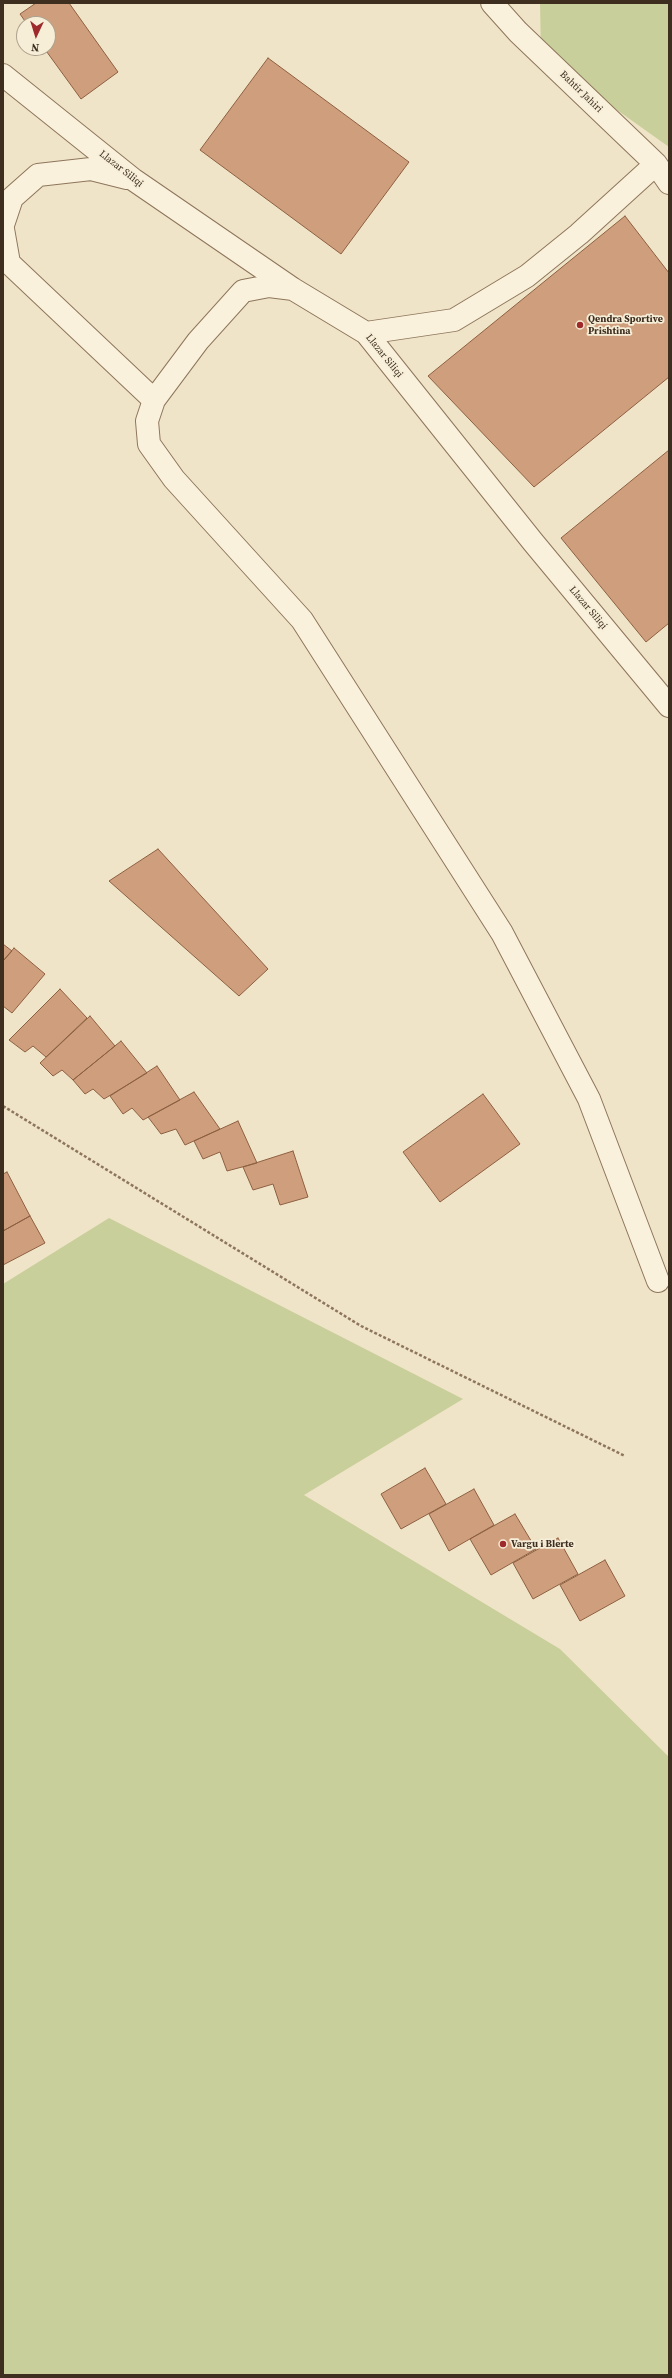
<!DOCTYPE html>
<style>
body{margin:0}
#map{position:relative;width:672px;height:2378px;overflow:hidden;background:#f0e4c8;font-family:"Source Serif 4",serif}
canvas{display:block}
.frame{position:absolute;inset:0;border:4px solid #3d2e20;pointer-events:none}
.north{position:absolute;left:16px;top:16px;width:40px;height:40px;box-sizing:border-box;background:#f7eed8;border:1px solid #ada18e;border-radius:50%;rotate:184deg;font-size:11px;font-weight:700;line-height:16px;text-align:center;color:#3d2e20}
.north::after{content:'';display:block;margin:auto;width:14px;height:18px;background:#9e2a2b;clip-path:polygon(50% 0,100% 100%,50% 72%,0 100%)}
</style>
<div id="map">
<canvas width="672" height="2378"></canvas>
<div class="frame"></div>
<div class="north">N</div>
</div>
<script>
const g = document.querySelector('canvas').getContext('2d');
g.lineJoin = 'round';
function fill(path, color) { g.fillStyle = color; g.fill(path, 'evenodd'); }
const shape = rows => new Path2D(rows.map(r => 'M' + r).join(''));
function strokePath(path, color, width, dash) { g.strokeStyle = color; g.lineWidth = width; g.lineCap = dash ? 'butt' : 'round'; g.setLineDash(dash || []); g.stroke(path); }
function write(font, color, halo, rows, align = 'center') {
  g.font = font + ' "Source Serif 4",serif'; g.lineWidth = 3.5; g.setLineDash([]); g.textBaseline = 'middle'; g.strokeStyle = halo; g.fillStyle = color; for (const [text, x, y, turn = 0] of rows) {
    g.save(); g.translate(x, y); g.rotate((+turn || 0) * Math.PI / 180); g.textAlign = isNaN(turn) ? turn : align; if (halo) g.strokeText(text, 0, 0); g.fillText(text, 0, 0); g.restore();
  }
}
const green = shape([
 [540,3,669,3,669,147,541,56],
 [109,1218,463,1399,304,1495,560,1649,669,1757,669,2375,3,2375,3,1284]
]);
const building = shape([
 [36,3,69,3,118,72,81,99,44,48,48,48,48,24,27,24,20,14,36,3],
 [268,58,409,162,341,254,200,150,268,58],
 [625,216,669,273,669,377,534,487,428,376,625,216],
 [669,450,669,623,646,642,561,538,669,450],
 [158,849,268,969,239,996,109,881,158,849],
 [3,944,12,951,3,961,3,944],
 [14,948,45,974,12,1013,3,1006,3,961,14,948],
 [60,989,87,1018,46,1057,33,1046,25,1052,9,1040,60,989],
 [90,1016,115,1046,73,1080,62,1070,53,1076,40,1063,90,1016],
 [121,1041,147,1073,104,1099,93,1089,85,1094,73,1080,121,1041],
 [157,1066,180,1100,143,1120,132,1108,123,1114,110,1096,157,1066],
 [194,1092,220,1129,185,1145,176,1129,161,1134,148,1117,194,1092],
 [483,1094,520,1144,440,1202,403,1152,483,1094],
 [238,1121,257,1163,227,1171,220,1152,203,1159,194,1141,238,1121],
 [293,1151,308,1197,280,1205,273,1184,253,1190,243,1167,293,1151],
 [7,1172,30,1216,3,1231,3,1174,7,1172],
 [30,1216,45,1243,3,1265,3,1231,30,1216],
 [425,1468,446,1504,401,1529,381,1494,425,1468],
 [474,1489,494,1525,449,1551,429,1514,474,1489],
 [515,1514,536,1549,491,1575,470,1539,515,1514],
 [558,1538,578,1574,533,1599,513,1563,558,1538],
 [605,1560,625,1596,580,1621,560,1585,605,1560]
]);
const path = shape([
 [3,1106,361,1326,625,1456]
]);
const minor = shape([
 [492,3,518,32,656,164,669,183],
 [3,75,134,180,293,289,366,333,533,542,669,706],
 [3,225,12,198,38,175,91,169,127,178],
 [3,229,9,263,154,400],
 [293,289,269,286,243,291,198,341,154,400,147,421,149,444,174,479,302,620,502,933,589,1099,658,1281],
 [366,333,454,320,527,276,579,234,656,164]
]);
const markers = [
 [580,325,4,"#9e2a2b"],
 [503,1544,4,"#9e2a2b"]
];
const streetNames = [
 ["Bahtir Jahiri",581,92,44],
 ["Llazar Siliqi",121,169,38],
 ["Llazar Siliqi",384,356,51],
 ["Llazar Siliqi",588,608,50]
];
const poiNames = [
 ["Qendra Sportive",588,319],
 ["Prishtina",588,331],
 ["Vargu i Blerte",511,1544]
];
fill(green, '#c9cf9b');
fill(building, '#cf9f7d');
strokePath(building, '#8d5f41', 1);
strokePath(minor, '#8d765c', 24);
strokePath(path, '#8d765c', 2.5, [3, 2]);
strokePath(minor, '#faf1dc', 22);
for (const [x, y, r, color] of markers) { const dot = new Path2D(); dot.arc(x, y, r, 0, 2 * Math.PI); g.fillStyle = color; g.fill(dot); strokePath(dot, '#f7eed8', 1.5); }
write('10px', '#3d2e20', '#f7eed8', streetNames);
write('bold 10px', '#3d2e20', '#f7eed8', poiNames, 'left');
</script>
